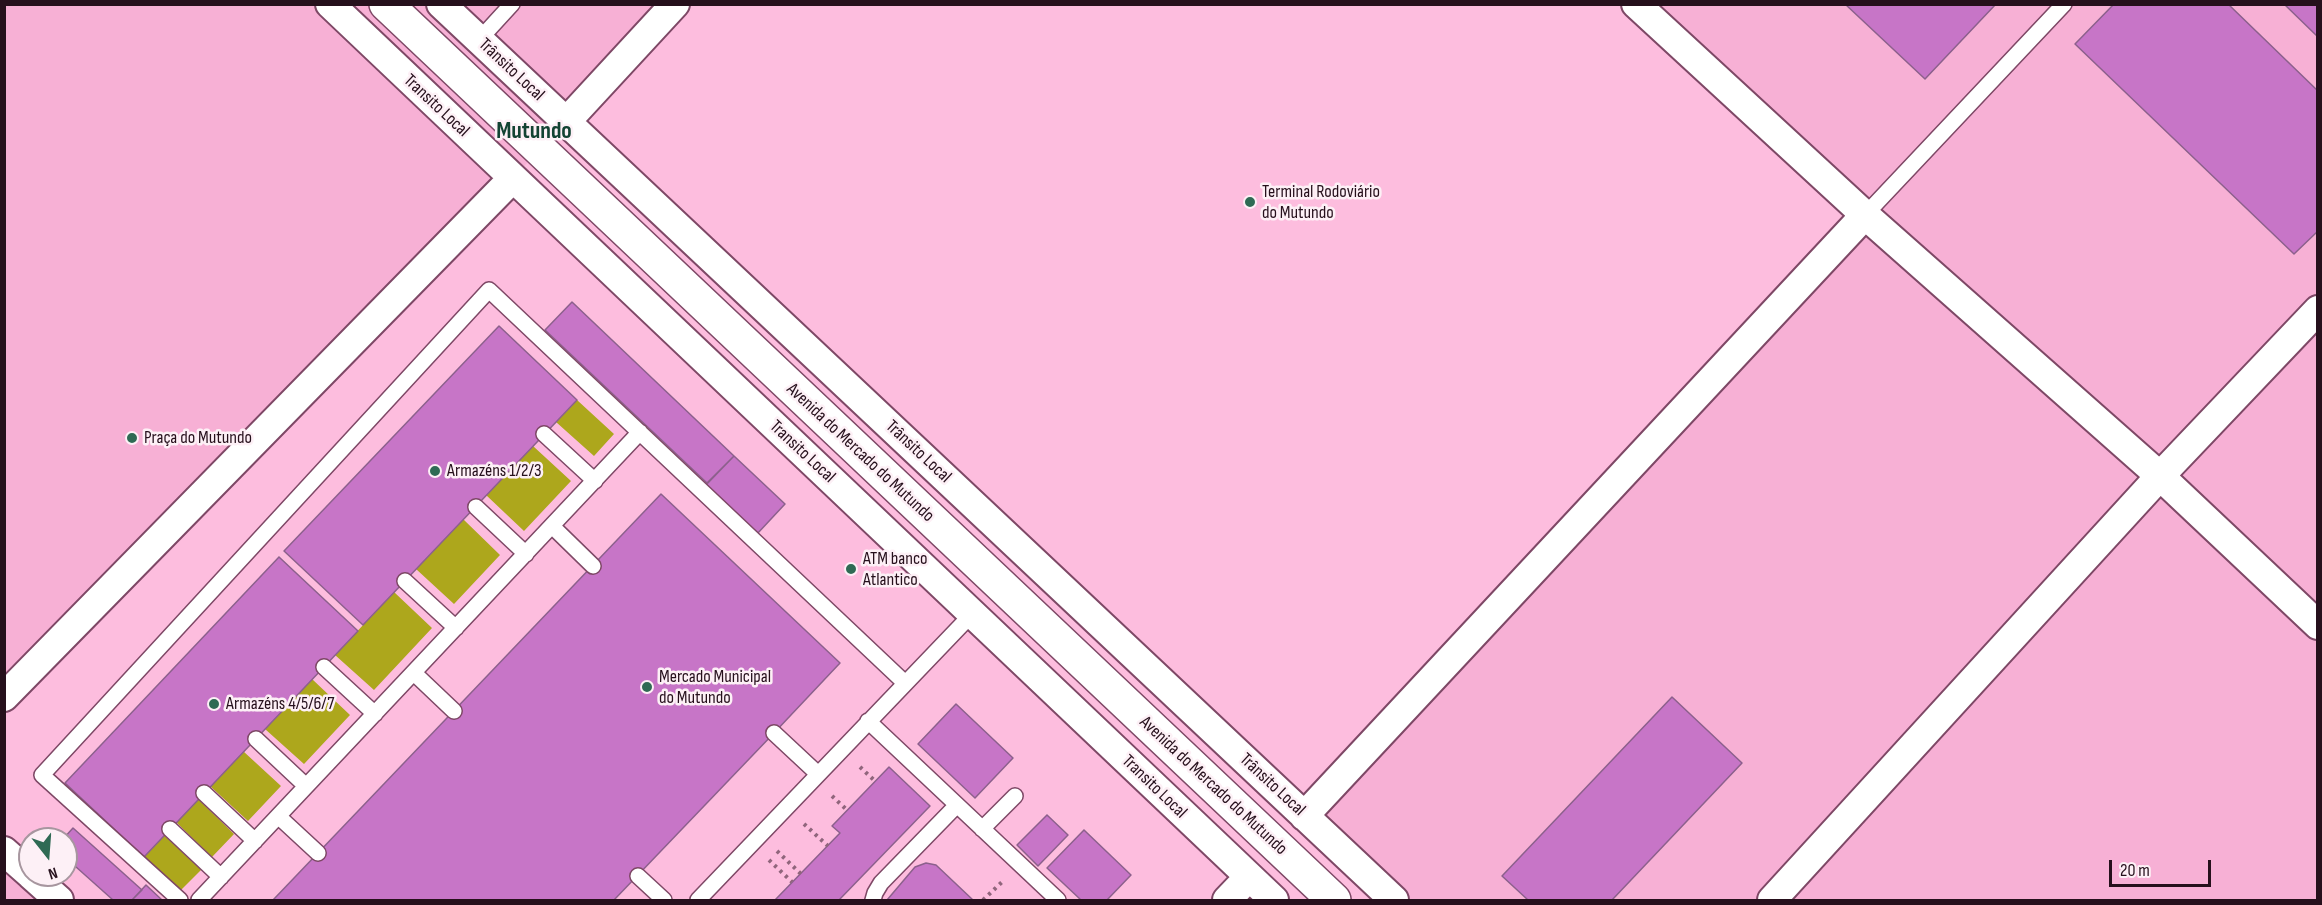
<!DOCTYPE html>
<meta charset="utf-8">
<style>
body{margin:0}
#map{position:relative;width:2322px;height:905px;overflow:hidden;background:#fdbdde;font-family:"Sofia Sans Condensed",sans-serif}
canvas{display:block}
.frame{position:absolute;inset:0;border:6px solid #26101c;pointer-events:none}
.north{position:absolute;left:18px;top:827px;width:60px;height:60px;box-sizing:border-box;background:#fdf0f6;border:2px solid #a7969f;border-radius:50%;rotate:163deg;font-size:16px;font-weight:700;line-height:24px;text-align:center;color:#26101c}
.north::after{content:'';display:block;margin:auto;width:21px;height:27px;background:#2f6a54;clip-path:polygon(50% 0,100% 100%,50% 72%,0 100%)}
.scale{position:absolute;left:2109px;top:860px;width:102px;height:27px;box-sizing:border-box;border:3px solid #26101c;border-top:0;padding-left:8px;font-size:18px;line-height:21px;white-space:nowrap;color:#26101c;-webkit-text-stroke:4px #fdf0f6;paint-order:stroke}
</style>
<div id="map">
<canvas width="2322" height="905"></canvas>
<div class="frame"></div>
<div class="north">N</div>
<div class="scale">20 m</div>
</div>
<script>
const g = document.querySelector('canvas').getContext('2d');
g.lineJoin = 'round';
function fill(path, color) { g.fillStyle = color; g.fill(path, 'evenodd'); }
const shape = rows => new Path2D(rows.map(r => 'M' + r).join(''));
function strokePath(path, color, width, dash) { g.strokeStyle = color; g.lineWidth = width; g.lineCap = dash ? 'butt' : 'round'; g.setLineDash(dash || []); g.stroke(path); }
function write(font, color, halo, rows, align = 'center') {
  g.font = font + ' "Sofia Sans Condensed",sans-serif'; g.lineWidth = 5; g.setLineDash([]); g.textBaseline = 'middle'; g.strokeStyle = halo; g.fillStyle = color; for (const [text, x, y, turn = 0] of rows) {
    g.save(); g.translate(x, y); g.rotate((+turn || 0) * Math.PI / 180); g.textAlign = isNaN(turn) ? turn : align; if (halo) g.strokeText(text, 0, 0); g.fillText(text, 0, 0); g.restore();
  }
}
const built = shape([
 [5,5,675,5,513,178,5,697],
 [1636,5,2317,5,2317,900,1394,900,1304,816,1865,215],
 [4,851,59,900,5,900]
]);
const green = shape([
 [577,400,614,434,594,456,556,422],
 [533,446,571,481,524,531,486,495],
 [463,519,500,555,454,604,416,569],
 [394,592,432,628,374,690,335,655],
 [312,679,350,715,304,764,265,729],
 [243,751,281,786,248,821,210,786],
 [198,799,234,834,212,857,176,822],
 [164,835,201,870,180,891,144,857]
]);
const building = shape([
 [1845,4,1996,4,1925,79,1845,4],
 [2114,4,2228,4,2318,91,2318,231,2294,254,2075,44,2114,4],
 [2284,4,2318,4,2318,37,2284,4],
 [572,302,734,456,707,483,545,330,572,302],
 [499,326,577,400,363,625,284,551,499,326],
 [734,456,785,504,757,534,705,486,734,456],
 [661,494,840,663,774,733,614,900,273,900,661,494],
 [279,557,358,631,144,857,65,783,279,557],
 [1672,697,1742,763,1612,900,1528,900,1502,876,1672,697],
 [956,704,1013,758,975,798,918,744,956,704],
 [889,767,930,806,839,900,775,900,840,833,832,826,889,767],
 [1047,815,1068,835,1038,866,1017,845,1047,815],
 [73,828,142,890,132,900,113,900,66,858,66,839,63,839,73,828],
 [1084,830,1131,875,1107,900,1081,900,1047,868,1084,830],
 [926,863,936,865,973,900,887,900,915,867,926,863],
 [146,885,162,900,132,900,146,885]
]);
const path = shape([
 [860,767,875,781],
 [832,796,847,810],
 [804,824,828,846],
 [777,851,801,874],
 [769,860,792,882],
 [983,900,1002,882]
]);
const service = shape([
 [479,40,512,4],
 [1865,215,2064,4],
 [544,434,595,481],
 [476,507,526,554],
 [552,526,593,566],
 [405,581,456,628],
 [324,667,375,714],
 [414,673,454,711],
 [868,721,1058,900],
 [774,733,818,774],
 [256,739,306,786],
 [204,793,255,841],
 [278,816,318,853],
 [170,829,221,877],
 [982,829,1015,796],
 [638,876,664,900],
 [180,900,42,775,489,290,905,683],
 [199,900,640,432],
 [698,900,972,614],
 [873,900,875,893,881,883,957,805]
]);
const minor = shape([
 [330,4,1274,900],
 [441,4,1394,900],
 [1636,4,1865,215,2160,476,2318,625],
 [566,122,675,4],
 [4,697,513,178],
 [1304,816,1865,215],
 [4,851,30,874],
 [31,875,59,900],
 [1227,900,1249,877],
 [1772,900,2160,476,2318,310]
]);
const secondary = shape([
 [386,4,1334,900]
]);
const markers = [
 [1250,202,6,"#2f6a54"],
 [132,438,6,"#2f6a54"],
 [435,471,6,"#2f6a54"],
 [851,569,6,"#2f6a54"],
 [647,687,6,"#2f6a54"],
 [214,704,6,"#2f6a54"]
];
const streetNames = [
 ["Trânsito Local",511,70,43],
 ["Transito Local",436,106,43],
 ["Transito Local",802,452,43],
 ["Trânsito Local",918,452,43],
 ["Avenida do Mercado do Mutundo",860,453,43],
 ["Trânsito Local",1272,785,43],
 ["Avenida do Mercado do Mutundo",1213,786,43],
 ["Transito Local",1154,787,44]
];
const poiNames = [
 ["Terminal Rodoviário",1262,192],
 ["do Mutundo",1262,213],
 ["Praça do Mutundo",144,438],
 ["Armazéns 1/2/3",447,471],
 ["ATM banco",863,559],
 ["Atlantico",863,580],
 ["Mercado Municipal",659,677],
 ["do Mutundo",659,698],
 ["Armazéns 4/5/6/7",226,704]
];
const districtNames = [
 ["Mutundo",534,132]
];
fill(built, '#f7b0d5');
fill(green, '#ada71c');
fill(building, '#c775c7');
strokePath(building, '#8c608c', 1.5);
strokePath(service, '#7e4866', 18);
strokePath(minor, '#7e4866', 32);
strokePath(secondary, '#7e4866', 36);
strokePath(path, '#90657c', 4, [3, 4.5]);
strokePath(service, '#fff', 15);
strokePath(minor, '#fff', 28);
strokePath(secondary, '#fff', 33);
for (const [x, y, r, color] of markers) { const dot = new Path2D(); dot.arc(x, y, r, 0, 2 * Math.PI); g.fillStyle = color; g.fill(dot); strokePath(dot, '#fdf0f6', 2); }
write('18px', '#26101c', '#fdf0f6', streetNames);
write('18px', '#26101c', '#fdf0f6', poiNames, 'left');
write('bold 24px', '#134333', '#fdf0f6', districtNames);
</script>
